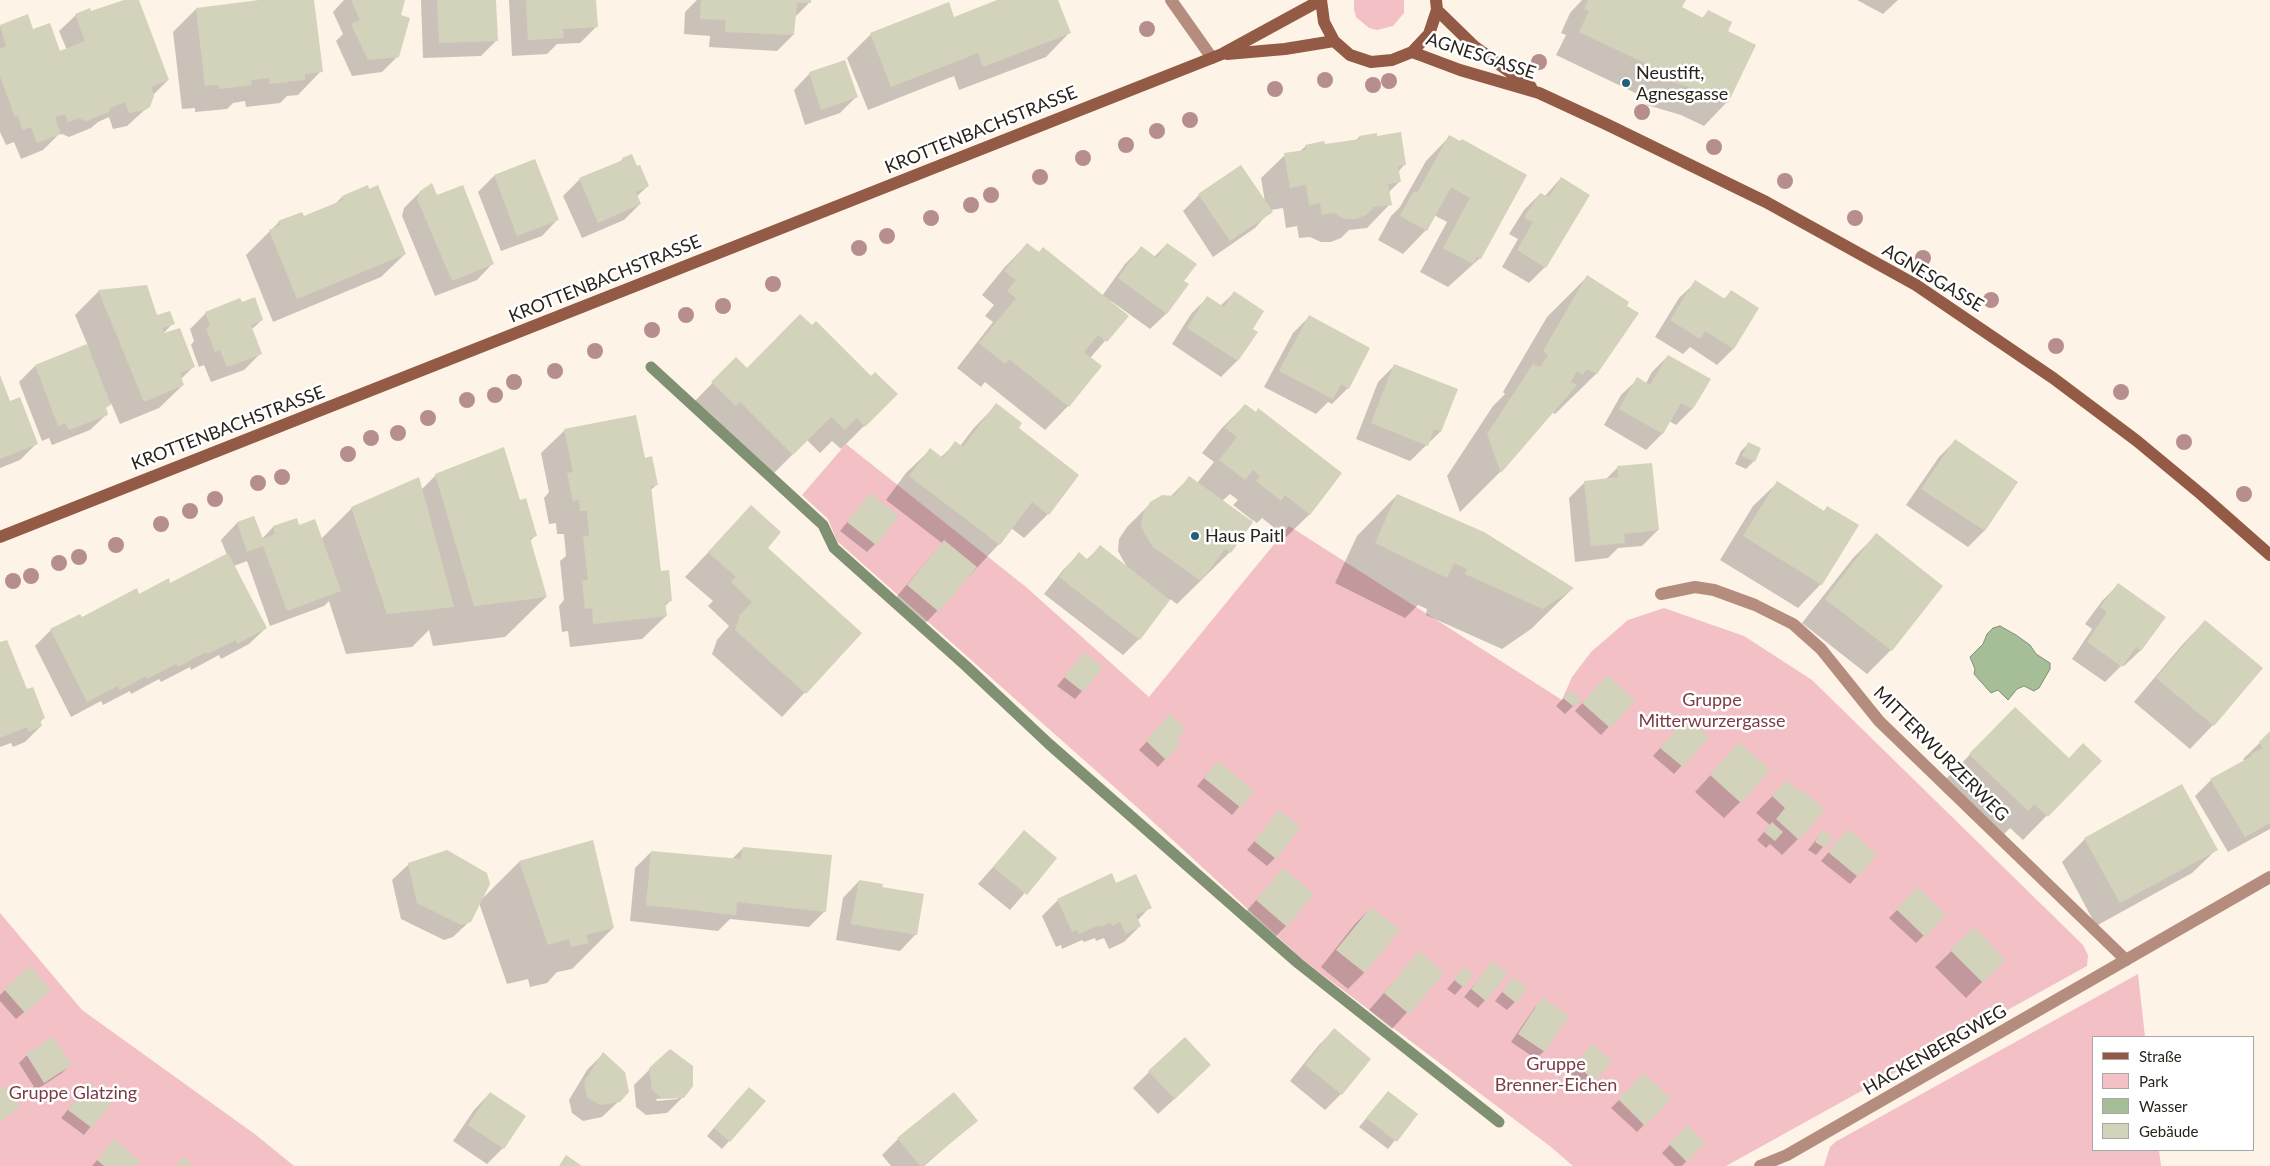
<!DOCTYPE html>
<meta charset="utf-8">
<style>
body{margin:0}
#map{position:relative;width:2270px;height:1166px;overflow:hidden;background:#fdf3e7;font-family:Lato,sans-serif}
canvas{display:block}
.legend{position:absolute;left:2092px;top:1036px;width:162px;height:115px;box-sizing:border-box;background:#fff;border:1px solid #a9a7a4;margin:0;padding:6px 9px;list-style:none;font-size:15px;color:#29231c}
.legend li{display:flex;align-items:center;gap:10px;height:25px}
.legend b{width:25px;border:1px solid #a9a7a4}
</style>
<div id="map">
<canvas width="2270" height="1166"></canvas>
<ul class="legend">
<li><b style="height:6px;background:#935b45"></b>Straße</li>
<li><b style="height:14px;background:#f2c0c5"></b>Park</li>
<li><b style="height:14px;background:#a5be97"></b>Wasser</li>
<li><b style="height:14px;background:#d3d2ba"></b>Gebäude</li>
</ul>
</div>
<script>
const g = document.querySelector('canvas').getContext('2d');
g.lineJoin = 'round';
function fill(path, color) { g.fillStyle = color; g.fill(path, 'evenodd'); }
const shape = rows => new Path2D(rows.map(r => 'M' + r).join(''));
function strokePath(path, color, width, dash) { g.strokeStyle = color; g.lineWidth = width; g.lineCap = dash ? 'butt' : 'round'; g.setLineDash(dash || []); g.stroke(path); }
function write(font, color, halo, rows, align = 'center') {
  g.font = font + ' Lato,sans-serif'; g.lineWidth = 5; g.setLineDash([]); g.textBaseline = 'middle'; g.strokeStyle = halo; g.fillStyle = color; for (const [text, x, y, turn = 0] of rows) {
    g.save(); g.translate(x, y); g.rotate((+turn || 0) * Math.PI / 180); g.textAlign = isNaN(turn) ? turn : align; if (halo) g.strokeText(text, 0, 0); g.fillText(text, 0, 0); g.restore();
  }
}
const green = shape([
 [1354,0,1404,0,1404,13,1393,26,1377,30,1369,28,1356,17,1354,9],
 [846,444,1026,587,1149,697,1289,526,1562,700,1572,677,1591,652,1628,620,1664,608,1744,636,1812,680,2083,945,2088,955,2087,966,1726,1166,1573,1166,1551,1147,1303,960,1138,808,837,541,828,519,802,495],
 [0,913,82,1010,256,1135,294,1166,0,1166],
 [2138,974,2145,1037,2094,1037,2094,1150,2159,1150,2161,1166,1824,1166,1830,1147,1835,1142]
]);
const water = shape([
 [2000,626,2016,635,2030,645,2036,654,2050,663,2050,669,2039,688,2034,691,2024,686,2017,689,2008,700,1998,690,1991,693,1974,674,1975,669,1970,657,1983,644,1987,634,1993,628,2000,626]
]);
const shadow = shape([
 [128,0,138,0,168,80,153,95,149,106,127,126,113,129,109,117,98,122,91,128,69,137,62,134,58,135,43,150,21,159,14,142,6,145,0,132,0,26,27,16,33,31,60,52,67,50,59,31,76,15,90,13],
 [269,0,313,0,321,71,298,95,287,96,280,103,246,107,245,101,233,103,227,109,195,112,195,108,182,109,173,32,196,9],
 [344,0,404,0,400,16,398,56,382,72,352,76,336,41,343,34,333,12],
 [421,0,495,0,497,40,481,56,423,58],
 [509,0,595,0,596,27,580,43,557,44,547,54,512,56],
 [697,0,810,0,809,3,794,18,793,35,777,51,709,47,710,36,684,34,685,12],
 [1001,0,1057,0,1069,33,1046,57,959,90,954,76,868,110,847,58,871,34,953,18],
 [1582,0,1684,0,1680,8,1701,19,1708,12,1727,31,1727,102,1704,126,1681,115,1647,105,1650,100,1556,55,1566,35,1561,33,1570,13],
 [1857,0,1898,0,1883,14],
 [810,73,856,97,840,113,805,125,794,90],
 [1359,137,1376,137,1405,164,1398,172,1399,182,1388,193,1390,204,1367,228,1349,230,1341,238,1331,242,1321,242,1310,237,1299,238,1297,226,1286,228,1283,208,1271,210,1255,228,1213,257,1183,211,1199,195,1265,202,1261,178,1285,155,1299,152,1306,146,1324,146,1355,141],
 [1449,137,1460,142,1462,140,1480,258,1448,287,1420,272,1447,222,1434,215,1426,230,1403,254,1378,240,1391,216,1400,207,1426,161],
 [623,159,648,186,637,196,640,204,624,220,582,238,563,196,579,180,618,163],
 [535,160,558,219,542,236,501,251,478,192,494,176],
 [1561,178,1545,267,1529,283,1502,267,1518,239,1509,234,1524,210,1540,194,1544,197],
 [420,192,436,197,493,263,477,280,435,296,402,216,404,208],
 [342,197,405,254,381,277,273,322,246,255,279,222,303,217,335,204],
 [1027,244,1102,296,1125,264,1141,248,1154,257,1167,244,1182,281,1167,313,1150,329,1111,301,1110,303,1127,316,1090,358,1068,406,1045,430,985,382,981,387,957,368,993,322,985,316,994,305,982,295,1004,268],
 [1587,277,1625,307,1637,313,1596,374,1555,414,1552,412,1500,472,1460,512,1447,476,1493,406,1505,394,1503,392,1547,317],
 [1696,282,1723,300,1731,292,1757,309,1733,349,1717,365,1690,347,1683,354,1655,337,1679,298],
 [99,291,173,323,162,335,194,366,181,379,183,385,159,408,120,424,111,403,105,409,107,414,90,430,52,445,49,438,42,441,19,382,35,366,88,346,75,315],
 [1235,292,1251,329,1256,332,1237,361,1221,377,1172,344,1191,314,1207,298,1220,306],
 [206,313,262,320,251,330,260,354,244,370,211,382,204,365,199,367,191,345,194,341,190,329],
 [1309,317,1348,388,1332,404,1328,402,1316,414,1264,387,1293,333],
 [1668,356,1709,380,1692,409,1676,425,1669,421,1662,434,1646,450,1604,425,1621,395,1638,379,1646,383,1652,372],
 [736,359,747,370,896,394,841,449,832,441,820,453,807,440,769,478,715,425,711,429,689,407],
 [1394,366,1457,390,1440,432,1410,461,1356,439,1378,382],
 [0,378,9,402,36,444,20,460,0,468],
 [996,405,1017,429,1078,475,1048,514,1024,538,1011,528,999,544,922,627,892,602,942,543,886,500,906,473,930,450,940,458,956,443,960,446,973,429],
 [1245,405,1310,514,1286,537,1262,518,1257,523,1253,520,1230,552,1177,604,1170,599,1139,639,1123,655,1044,594,1063,570,1079,554,1086,560,1100,547,1128,569,1118,551,1119,539,1127,527,1151,503,1170,497,1189,478,1197,483,1214,462,1202,453,1221,429],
 [1230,494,1238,500,1233,505,1252,520,1251,522,1222,501],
 [565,430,644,459,657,484,650,491,660,573,671,600,664,607,666,616,642,639,570,647,568,631,562,632,559,606,564,600,560,561,566,556,564,534,557,534,556,523,549,524,544,498,549,492,541,453],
 [1955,441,2017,482,1984,531,1968,547,1906,505,1939,457],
 [1748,444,1754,461,1746,469,1735,464,1741,451],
 [1617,468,1658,530,1642,546,1618,548,1608,558,1575,562,1569,498,1585,482,1605,480],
 [436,475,519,501,535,536,530,541,546,597,505,637,433,646,429,630,412,647,346,654,329,601,324,606,270,626,247,561,234,566,266,628,249,644,221,659,219,655,191,670,190,667,161,682,159,679,131,694,130,691,103,705,101,701,71,717,35,646,51,630,170,585,227,555,221,540,237,523,253,517,262,539,273,527,298,527,321,539,352,508,421,490],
 [1777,483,1821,584,1798,608,1720,560,1753,506],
 [870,494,875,544,867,552,840,531],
 [1397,495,1572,589,1531,629,1502,649,1426,615,1427,609,1418,605,1405,618,1335,583,1357,536],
 [751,507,766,548,860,633,782,717,712,654,717,640,729,626,708,606,713,601,685,577],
 [1876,535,1942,586,1891,650,1867,674,1802,623,1853,558],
 [2118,585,2141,650,2124,666,2122,665,2105,682,2072,659,2092,629,2085,624,2102,601],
 [2205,621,2213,725,2190,749,2134,702,2182,645],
 [0,644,44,718,39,723,41,726,25,742,13,747,11,743,0,747],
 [1084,654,1082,691,1075,699,1057,686],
 [1599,685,1633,701,1601,735,1575,711],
 [1570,691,1580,699,1565,714,1556,706],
 [1163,724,1165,759,1158,767,1139,750],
 [1679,727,1707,737,1674,774,1653,756],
 [1992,732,2068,760,2100,761,2023,840,2010,828,2004,834,1946,779],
 [2270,733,2270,829,2228,852,2195,796,2211,780,2245,761,2243,759],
 [1739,744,1740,802,1724,818,1695,792],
 [1210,771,1252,791,1232,815,1197,786],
 [1786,782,1798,839,1782,855,1770,844,1766,848,1757,840,1770,825,1756,813],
 [1279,812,1275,858,1267,866,1247,850],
 [1024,832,1055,858,1010,910,978,884],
 [1822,832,1831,837,1816,855,1808,850],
 [1840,839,1857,876,1850,884,1821,861],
 [2085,839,2216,850,2192,873,2096,926,2062,862],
 [743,848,825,911,809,927,730,919,718,931,630,921,635,868,651,852,731,860],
 [519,862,613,928,572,969,557,972,547,983,530,987,528,979,507,984,479,903,470,921,453,937,444,940,401,919,392,880,409,864,481,900],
 [1284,869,1286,926,1270,942,1241,917],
 [859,881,881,888,916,934,900,951,836,940,843,898],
 [1116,885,1150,907,1137,921,1140,926,1124,942,1109,949,1104,938,1096,941,1095,938,1084,942,1082,940,1062,949,1061,945,1056,947,1042,916,1058,900],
 [1918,889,1945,915,1916,943,1889,918],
 [1371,908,1399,930,1364,973,1348,989,1321,967,1355,924],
 [1974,929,2004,960,1966,998,1935,967],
 [1419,953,1442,973,1392,1029,1369,1010],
 [1493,962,1485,1000,1478,1008,1464,997],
 [1464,969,1472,975,1455,995,1447,989],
 [1506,987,1515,1002,1507,1010,1495,1001],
 [5,990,41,998,16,1019,0,1001,0,995],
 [1543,999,1568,1016,1544,1051,1536,1059,1511,1042,1535,1007],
 [1334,1030,1341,1094,1325,1110,1290,1081,1318,1046],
 [603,1054,619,1101,602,1117,583,1121,572,1113,569,1100,587,1070],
 [1585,1054,1610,1061,1586,1088,1568,1072],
 [27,1055,70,1065,62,1073,36,1090,19,1063],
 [650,1069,683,1097,667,1113,646,1115,636,1107,634,1085],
 [678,1097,678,1099,657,1101,656,1099],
 [1149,1072,1194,1081,1158,1114,1133,1088],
 [1644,1075,1669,1099,1637,1132,1611,1108],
 [89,1084,111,1101,84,1135,61,1118],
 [1388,1092,1416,1114,1388,1149,1359,1127],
 [490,1093,503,1148,487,1164,453,1141,474,1110],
 [954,1093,977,1120,924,1166,891,1166,882,1155,898,1139],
 [741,1096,729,1141,722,1149,707,1136],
 [1687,1127,1704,1143,1682,1166,1675,1166,1662,1153],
 [107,1149,134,1166,92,1166]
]);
const stream = shape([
 [651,367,823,525,834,548,966,666,1049,744,1298,963,1499,1122]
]);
const building = shape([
 [124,0,139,0,169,80,151,87,154,96,150,107,145,110,129,113,125,102,110,108,109,112,86,121,79,118,68,122,65,114,55,117,61,134,37,143,31,127,22,130,18,116,15,117,0,76,0,49,6,46,0,25,28,14,33,29,50,23,60,51,85,41,75,14,90,8,91,11],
 [259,0,314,0,323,72,305,74,305,80,269,84,269,78,251,80,252,85,219,89,218,85,205,86,196,8],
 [351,0,405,0,401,15,410,18,399,57,368,60,351,24,360,20],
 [437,0,496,0,498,41,439,43],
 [526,0,596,0,598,27,563,29,564,38,528,40],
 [701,0,811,0,811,3,797,3,794,35,725,32,726,20,700,19],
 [997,0,1058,0,1071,33,983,67,978,53,891,87,870,33,949,2,954,17],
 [1588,0,1686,0,1682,7,1703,18,1708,10,1732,22,1728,31,1756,45,1728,103,1705,92,1670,81,1672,76,1579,32,1589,11,1584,9],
 [845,60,858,97,821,110,809,72],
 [1401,132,1406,165,1398,166,1401,182,1388,184,1392,205,1374,207,1366,215,1355,219,1345,219,1334,213,1322,215,1320,203,1309,205,1306,185,1290,188,1284,153,1306,150,1305,145,1324,141,1325,144,1360,139,1359,136,1377,133,1377,136],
 [1449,135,1460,141,1462,139,1527,175,1481,259,1477,257,1473,264,1443,248,1470,198,1451,187,1427,231,1400,216,1414,191,1417,193],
 [632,154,637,166,640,165,649,186,636,192,641,204,598,223,579,178,623,160,622,158],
 [535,159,559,220,517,236,494,175],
 [1241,165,1273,212,1230,241,1198,194],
 [1561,177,1590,195,1546,268,1517,250,1533,222,1524,218,1540,193,1549,197],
 [432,183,437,195,463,185,494,264,452,281,417,199,420,191],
 [368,185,369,189,378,185,406,254,297,299,269,230,280,225,278,221,302,212,304,216,343,200,342,196],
 [1027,243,1039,252,1043,247,1129,316,1107,342,1098,335,1084,352,1102,366,1069,407,1009,359,1005,364,979,343,1016,298,1007,291,1016,280,1004,271],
 [1167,243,1197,264,1184,281,1189,284,1167,314,1118,278,1141,246,1157,258],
 [1587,275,1629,302,1627,306,1639,313,1597,374,1586,369,1583,375,1577,371,1571,382,1577,385,1501,473,1487,434,1533,364,1540,367,1548,355,1543,351],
 [1695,280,1725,299,1731,290,1759,308,1734,349,1705,331,1700,339,1670,320],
 [147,285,157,315,170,311,175,324,162,328,164,333,180,328,195,367,180,373,184,385,144,402,98,290],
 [1234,291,1264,311,1253,329,1258,332,1238,361,1187,328,1207,296,1224,307],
 [255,297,263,320,251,325,262,354,227,367,220,350,215,352,206,328,210,326,205,312,240,298,242,302],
 [800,314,812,325,816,321,871,376,875,372,898,394,865,427,857,418,845,430,831,417,793,455,740,402,736,406,711,382,736,357,747,368],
 [1309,315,1370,348,1349,389,1341,384,1333,399,1279,371],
 [87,344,111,405,106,407,108,415,69,430,65,423,58,426,35,365],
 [1668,355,1711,379,1693,409,1681,403,1663,434,1619,409,1637,377,1650,385],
 [1394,364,1458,389,1441,432,1434,429,1428,446,1371,423],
 [0,375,10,401,20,397,38,444,0,459],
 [996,403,1022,423,1019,428,1079,475,1049,515,1032,502,1000,545,909,476,930,448,943,458,955,441,963,447],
 [1245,404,1256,412,1258,408,1342,473,1310,515,1285,495,1281,501,1256,481,1260,476,1253,470,1245,480,1219,460,1237,437,1225,428],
 [636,415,645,458,652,456,658,485,651,486,661,571,669,570,672,601,665,602,667,616,593,624,592,608,585,609,582,581,588,580,583,536,589,536,587,511,580,511,579,500,573,501,567,473,573,472,564,429],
 [1955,439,2018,482,1985,531,1921,489],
 [1748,442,1761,448,1755,462,1742,456],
 [504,447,520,500,526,498,537,536,530,538,547,597,474,606,435,474],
 [1652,463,1659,530,1624,534,1625,543,1591,546,1584,481,1618,477,1617,466],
 [1189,476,1253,522,1231,553,1225,549,1201,581,1152,546,1141,527,1143,514,1150,502,1162,495,1174,496],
 [419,477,454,607,387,614,351,507],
 [1777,481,1824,511,1827,506,1859,525,1822,585,1743,536],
 [870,493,899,516,876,545,847,522],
 [1397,494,1484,532,1574,588,1543,609,1465,574,1467,569,1454,563,1447,578,1375,543],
 [751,505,781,532,768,548,862,633,806,694,735,630,740,615,752,602,731,582,736,577,708,552],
 [254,516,263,539,275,534,273,526,297,518,299,525,315,519,341,591,287,611,263,546,247,552,237,522],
 [1876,533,1943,586,1892,651,1825,599],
 [944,540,977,567,939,612,907,585],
 [1100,545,1170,600,1140,640,1059,577,1079,552,1088,560],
 [228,553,267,628,237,644,236,640,207,654,206,652,178,667,176,664,147,679,146,676,120,690,118,686,87,702,50,629,80,614,82,617,137,588,139,594,169,578,170,583],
 [2118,583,2166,617,2141,651,2136,647,2122,667,2087,642,2107,612,2100,607],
 [2205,620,2263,668,2214,726,2156,678],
 [7,640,27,689,33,687,45,718,40,720,42,726,29,732,27,727,0,738,0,642],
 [1084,652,1103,667,1083,692,1064,677],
 [1607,675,1635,701,1610,728,1582,703],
 [1570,690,1581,699,1574,707,1563,698],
 [2015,707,2069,758,2083,743,2102,761,2048,817,2034,804,2028,811,1969,754],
 [1170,714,1186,729,1177,740,1181,744,1166,760,1146,741],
 [1686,717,1709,737,1683,767,1660,748],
 [2270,731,2270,823,2245,837,2210,779,2252,756,2251,754,2263,748,2259,742],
 [1739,742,1770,770,1741,803,1710,775],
 [1218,761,1254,791,1241,808,1204,778],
 [1786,780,1800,792,1802,790,1825,810,1799,840,1776,819,1785,808,1772,796],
 [2182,784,2218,850,2120,903,2084,838],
 [1279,810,1301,827,1276,859,1254,841],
 [1772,822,1783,832,1775,841,1764,832],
 [1848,829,1877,854,1858,877,1828,852],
 [1024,830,1057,858,1027,895,993,867],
 [1822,830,1833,837,1825,848,1815,842],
 [593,840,614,928,586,935,589,943,571,947,569,939,548,945,519,861],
 [743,847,832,855,826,912,737,902,736,915,646,905,651,851,741,859],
 [447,850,487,873,490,884,471,922,461,925,417,903,408,863],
 [1283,868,1314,894,1287,927,1256,900],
 [1112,873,1116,883,1136,874,1152,908,1136,915,1141,926,1126,934,1120,922,1112,926,1111,922,1100,927,1099,925,1079,934,1077,930,1072,932,1057,899],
 [859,880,883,884,882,887,924,894,917,935,851,924],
 [1918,887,1946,915,1925,937,1896,909],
 [1371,907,1400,930,1365,973,1336,950],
 [1974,927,2006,960,1983,983,1950,950],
 [1419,951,1444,973,1409,1014,1384,993],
 [1492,961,1508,973,1486,1001,1471,989],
 [30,966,51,990,25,1013,4,989],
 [1464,967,1473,975,1464,988,1454,980],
 [1513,977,1527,988,1516,1003,1502,992],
 [1542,997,1569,1016,1545,1052,1518,1034],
 [1334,1028,1371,1059,1342,1095,1305,1065],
 [53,1037,72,1065,44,1083,26,1054],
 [1185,1037,1211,1065,1175,1099,1148,1071],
 [1593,1044,1612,1061,1595,1081,1575,1064],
 [670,1049,693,1066,693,1086,684,1098,663,1099,652,1090,649,1068],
 [603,1052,625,1072,629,1092,620,1102,600,1105,587,1097,584,1082],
 [1644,1073,1671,1099,1645,1126,1618,1099],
 [89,1082,113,1101,92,1128,68,1110],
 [4,1086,20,1106,0,1122,0,1089],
 [749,1087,766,1101,730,1142,714,1128],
 [1388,1091,1418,1114,1397,1142,1366,1118],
 [490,1092,526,1116,504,1149,468,1125],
 [954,1092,978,1121,922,1166,920,1166,897,1138],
 [1687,1125,1705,1143,1687,1162,1669,1144],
 [114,1139,140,1161,136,1166,104,1166,97,1160],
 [566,1155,582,1166,559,1166],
 [183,1157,194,1166,176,1166]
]);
const lane = shape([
 [1661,594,1695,587,1714,590,1755,605,1793,624,1821,649,1879,721,2126,960]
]);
const street = shape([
 [1171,0,1212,58],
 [1760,1166,1787,1155,2270,877]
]);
const secondary = shape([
 [1321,0,1324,22,1334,41,1350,55,1371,62,1392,60,1412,52,1429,34,1437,10,1436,0],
 [1437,10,1475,47,1531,87],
 [1412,52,1460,70,1539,93,1606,124,1766,202,1916,285,2053,378,2137,441,2202,495,2270,555],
 [1227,54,1285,49,1334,41],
 [0,537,1222,54,1321,0]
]);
const trees = [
 [1147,29],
 [1539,62],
 [1325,80],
 [1389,81],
 [1373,85],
 [1275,89],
 [1642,112],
 [1190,120],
 [1157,131],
 [1126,145],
 [1714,147],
 [1083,158],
 [1040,177],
 [1785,181],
 [991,195],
 [971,205],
 [931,218],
 [1855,218],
 [887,236],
 [859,248],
 [1923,258],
 [773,284],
 [1991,300],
 [723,306],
 [686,315],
 [652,330],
 [2056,346],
 [595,351],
 [555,371],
 [514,382],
 [2121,392],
 [495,395],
 [467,400],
 [428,418],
 [398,433],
 [371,438],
 [2184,442],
 [348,454],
 [282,477],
 [258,483],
 [2244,494],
 [215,499],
 [190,511],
 [161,524],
 [116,545],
 [79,557],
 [59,563],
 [31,576],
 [13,581]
];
const markers = [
 [1626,83,5,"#235f77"],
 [1195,536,5,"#235f77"]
];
const streetNames = [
 ["AGNESGASSE",1481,56,18],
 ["KROTTENBACHSTRASSE",981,130,-22],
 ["AGNESGASSE",1933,278,31],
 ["KROTTENBACHSTRASSE",605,279,-22],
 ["KROTTENBACHSTRASSE",228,428,-21],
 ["MITTERWURZERWEG",1941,754,45],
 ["HACKENBERGWEG",1935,1050,-30]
];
const poiNames = [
 ["Neustift,",1636,73],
 ["Agnesgasse",1636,94],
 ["Haus Paitl",1205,536]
];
const parkNames = [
 ["Gruppe",1712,700],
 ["Mitterwurzergasse",1712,721],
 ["Gruppe",1556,1064],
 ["Brenner-Eichen",1556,1085],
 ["Gruppe Glatzing",73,1093]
];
fill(green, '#f2c0c5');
fill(water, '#a5be97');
strokePath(water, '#809072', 1);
fill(shadow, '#0003');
strokePath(stream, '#809072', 11);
fill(building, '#d3d2ba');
strokePath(lane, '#b58d7e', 12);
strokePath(street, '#b58d7e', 12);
strokePath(secondary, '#935b45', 12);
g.fillStyle = '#b68e8e';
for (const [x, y] of trees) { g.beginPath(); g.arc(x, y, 8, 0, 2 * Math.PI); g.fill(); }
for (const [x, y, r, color] of markers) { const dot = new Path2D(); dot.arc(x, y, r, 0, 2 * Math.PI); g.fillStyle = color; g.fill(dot); strokePath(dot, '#fff', 2); }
write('18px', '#29231c', '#fff', streetNames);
write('18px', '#29231c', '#fff', poiNames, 'left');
write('18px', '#7c3c46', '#fff', parkNames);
</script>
